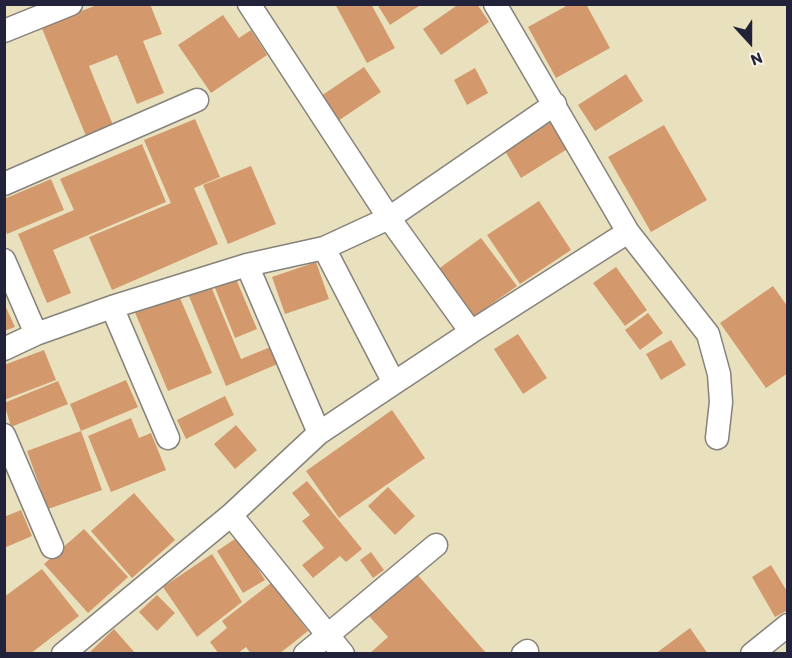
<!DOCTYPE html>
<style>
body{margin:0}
#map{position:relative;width:792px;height:658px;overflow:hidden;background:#e9e1be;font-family:Itim,sans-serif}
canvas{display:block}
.frame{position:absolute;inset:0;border:6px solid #22223b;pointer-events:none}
.north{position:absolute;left:720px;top:12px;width:60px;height:60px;-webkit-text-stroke:4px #f7f3e8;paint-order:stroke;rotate:159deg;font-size:16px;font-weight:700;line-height:24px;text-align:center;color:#22223b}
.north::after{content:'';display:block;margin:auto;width:21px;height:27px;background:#22223b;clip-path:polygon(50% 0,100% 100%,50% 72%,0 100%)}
</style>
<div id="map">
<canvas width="792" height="658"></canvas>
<div class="frame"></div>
<div class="north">N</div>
</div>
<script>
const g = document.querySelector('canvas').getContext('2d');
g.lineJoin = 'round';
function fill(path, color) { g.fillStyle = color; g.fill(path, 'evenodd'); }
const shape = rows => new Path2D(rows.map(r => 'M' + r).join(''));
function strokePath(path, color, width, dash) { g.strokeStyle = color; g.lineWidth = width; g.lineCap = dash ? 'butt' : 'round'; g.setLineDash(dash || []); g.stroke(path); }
const building = shape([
 [100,4,150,4,162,34,143,41,164,93,137,104,117,55,89,66,113,125,86,136,41,26],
 [335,4,371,4,395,48,367,63],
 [377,4,422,4,390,25],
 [459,4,477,4,489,22,441,55,423,29],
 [570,4,586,4,610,48,556,78,528,27],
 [223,15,239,38,251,30,267,55,211,93,178,45],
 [364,67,381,92,335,123,318,98],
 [475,68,488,93,467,105,454,80],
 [626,74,643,101,595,131,578,105],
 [549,116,569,148,521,178,502,146],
 [195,119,220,177,194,188,218,244,112,290,89,237,171,203,144,140],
 [664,125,707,200,651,232,608,157],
 [142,144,166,202,53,250,71,293,47,303,18,234,74,210,60,179],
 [251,166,276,224,228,244,203,185],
 [51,179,64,210,7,234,4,227,4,199],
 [539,201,571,250,520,284,487,235],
 [481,238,517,286,472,318,437,270],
 [316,262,329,299,285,314,272,277],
 [616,267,647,310,625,326,593,283],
 [234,274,257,329,235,338,213,283],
 [208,279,241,359,273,346,280,363,226,386,186,289],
 [773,286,788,307,788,373,766,388,720,323],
 [177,291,212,373,168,391,134,310],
 [4,303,15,327,4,331],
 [648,313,663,333,640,350,625,330],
 [518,334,547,378,523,394,494,349],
 [671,340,686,365,661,380,646,354],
 [44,350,56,380,4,400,4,365],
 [126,380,138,407,81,431,70,404],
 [58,381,68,404,11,427,4,403],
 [225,396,234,415,186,439,177,420],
 [392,410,425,458,339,518,306,471],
 [131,418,139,438,151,433,166,470,111,492,88,436],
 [236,425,257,450,235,469,214,444],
 [81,431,102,490,48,509,27,451],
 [307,481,362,549,346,562,340,556,313,578,302,565,324,548,302,521,310,515,292,493],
 [388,487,415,516,395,535,368,506],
 [134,493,175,540,132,578,91,531],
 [21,510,32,536,4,548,4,517],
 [84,529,128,577,88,613,44,564],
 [238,537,265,580,243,593,217,551],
 [371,552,384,570,373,578,360,560],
 [212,554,242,602,197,637,163,587],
 [771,565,788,593,788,610,775,617,752,577],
 [42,569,79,616,30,654,4,654,4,597],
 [416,573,487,654,369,654,388,637,368,615],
 [271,583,308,631,279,654,251,654,246,647,237,654,219,654,210,642,227,628,222,621],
 [157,595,175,613,157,631,139,612],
 [690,628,708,654,655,654],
 [114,629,136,654,91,654,90,652]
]);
const street = shape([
 [249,4,389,218,471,332,628,232,495,4],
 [4,31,71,4],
 [4,184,197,100],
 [628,232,708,334,719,374,721,402,717,438],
 [4,260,36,334],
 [247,265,319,433],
 [112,307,168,438],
 [4,349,36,334,112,307,247,265,324,248],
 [394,383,471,332],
 [4,435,52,547],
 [231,515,343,654],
 [63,654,231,515,319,433,394,383,324,248,389,218,555,104],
 [305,654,436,545],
 [523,654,527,651],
 [752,654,788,625]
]);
fill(building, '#d3996c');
strokePath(street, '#86827c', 25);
strokePath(street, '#fff', 22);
</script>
